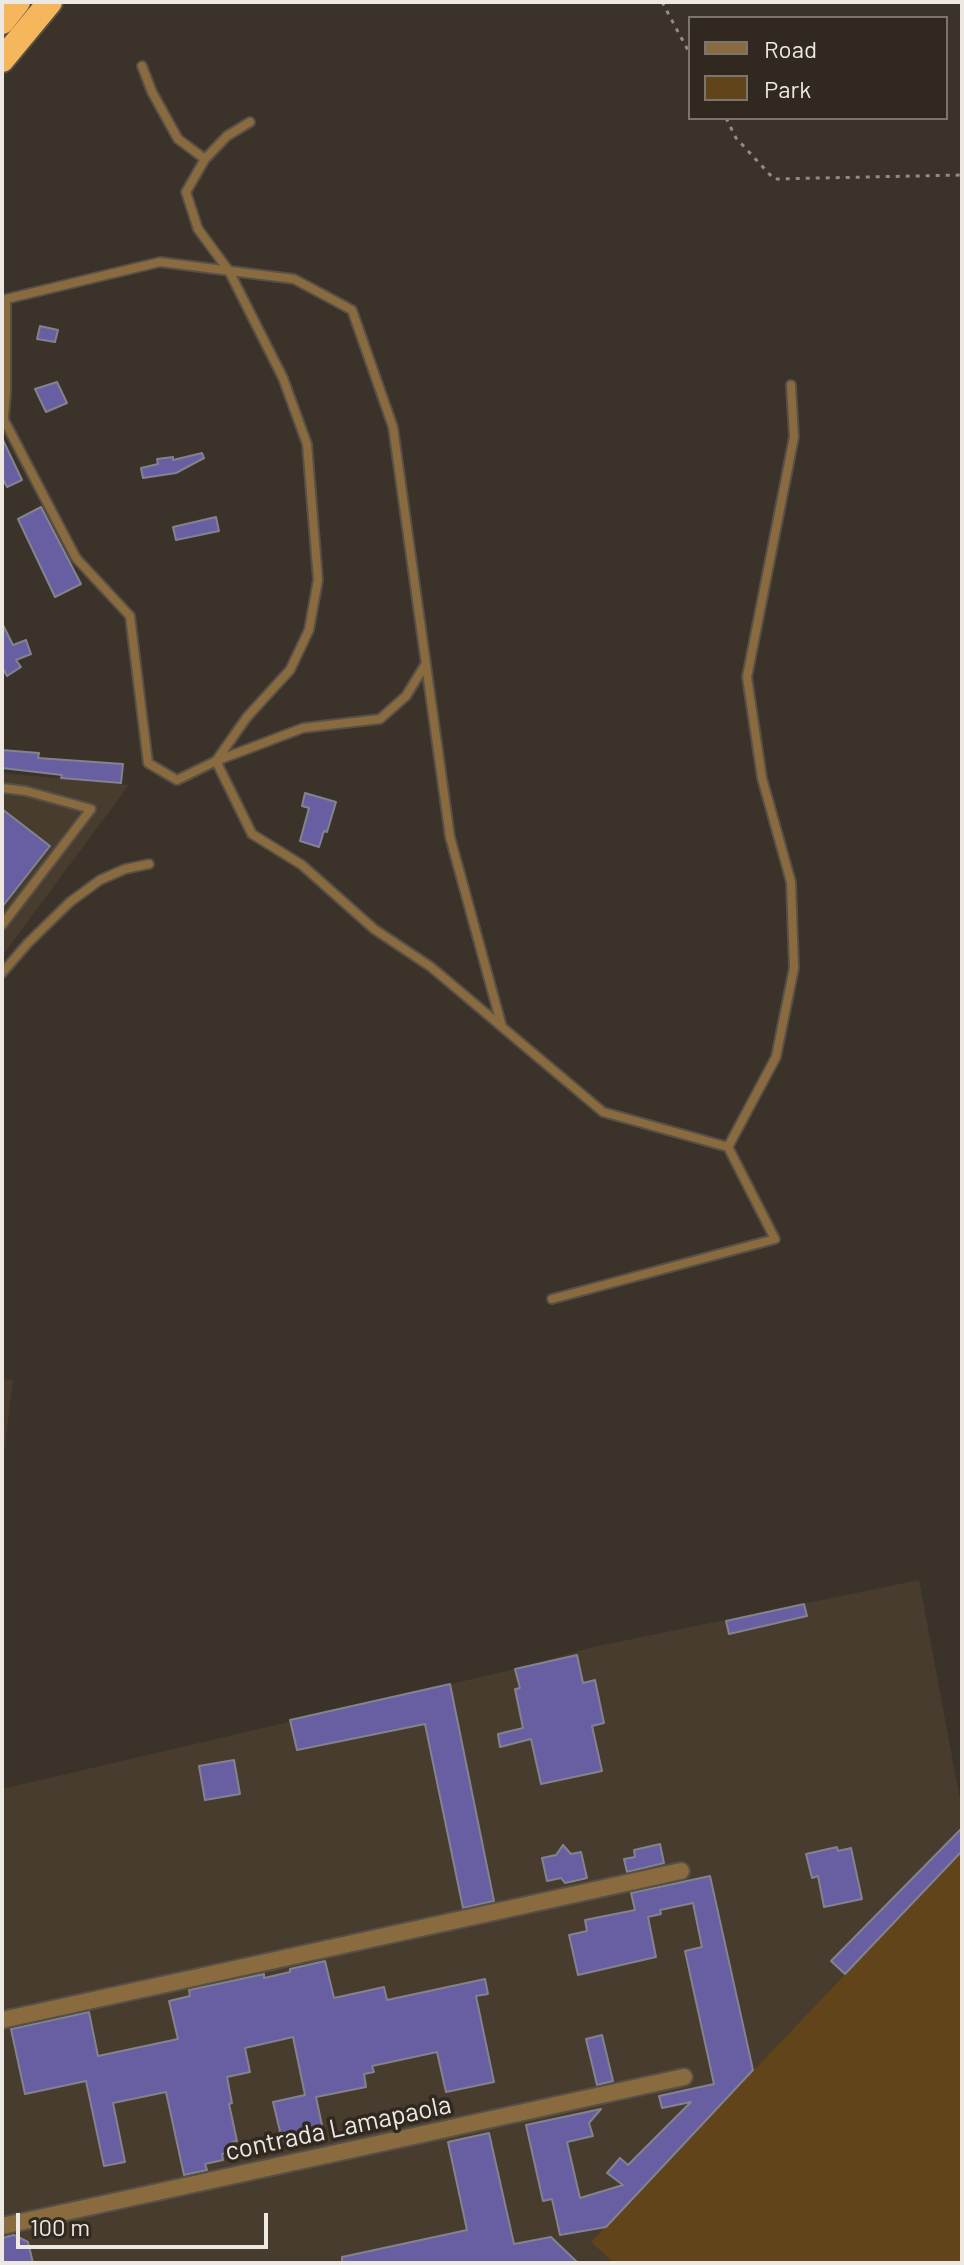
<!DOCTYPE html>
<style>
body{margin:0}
#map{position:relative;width:964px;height:2265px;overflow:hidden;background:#3b3329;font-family:Barlow,sans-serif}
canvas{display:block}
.frame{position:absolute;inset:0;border:4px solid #ede8e2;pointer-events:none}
.legend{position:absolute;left:688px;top:16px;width:260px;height:104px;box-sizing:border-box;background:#312920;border:2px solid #7c756e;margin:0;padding:10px 14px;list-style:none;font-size:24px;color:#ede8e2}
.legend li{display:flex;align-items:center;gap:16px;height:40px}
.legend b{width:40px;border:2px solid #7c756e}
.scale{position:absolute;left:16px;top:2213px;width:252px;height:36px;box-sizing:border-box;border:4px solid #ede8e2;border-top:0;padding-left:10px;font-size:24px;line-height:28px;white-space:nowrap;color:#ede8e2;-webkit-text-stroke:6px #312920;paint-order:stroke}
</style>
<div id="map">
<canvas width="964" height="2265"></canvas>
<div class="frame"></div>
<ul class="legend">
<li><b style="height:10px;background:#8a6a3f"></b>Road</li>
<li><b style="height:22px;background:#614419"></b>Park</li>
</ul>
<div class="scale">100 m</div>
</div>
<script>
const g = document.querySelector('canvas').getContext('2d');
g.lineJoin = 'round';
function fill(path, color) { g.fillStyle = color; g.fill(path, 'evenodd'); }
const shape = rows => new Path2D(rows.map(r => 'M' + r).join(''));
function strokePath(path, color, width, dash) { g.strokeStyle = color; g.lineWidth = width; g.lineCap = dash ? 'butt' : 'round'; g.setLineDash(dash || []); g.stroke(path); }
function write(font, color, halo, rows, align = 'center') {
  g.font = font + ' Barlow,sans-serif'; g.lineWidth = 7; g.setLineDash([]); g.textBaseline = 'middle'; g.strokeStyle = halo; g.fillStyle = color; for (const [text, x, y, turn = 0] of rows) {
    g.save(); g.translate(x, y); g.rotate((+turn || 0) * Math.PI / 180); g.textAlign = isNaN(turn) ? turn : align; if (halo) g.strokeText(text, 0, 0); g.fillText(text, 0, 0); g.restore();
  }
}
const built = shape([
 [2,773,129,785,2,956],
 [2,1379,13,1380,2,1468],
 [919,1580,962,1810,962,1851,592,2242,614,2263,2,2263,2,1789,515,1669,593,1647]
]);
const green = shape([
 [962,1851,962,2263,614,2263,591,2242]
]);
const building = shape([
 [40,326,58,330,55,342,37,339,40,326],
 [57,382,67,403,46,412,35,389,57,382],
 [2,438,22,480,7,487,2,477,2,438],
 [202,453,204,458,176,473,143,478,141,468,158,464,157,459,173,457,173,460,202,453],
 [41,507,81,584,55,597,18,519,41,507],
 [216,517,219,531,176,540,173,527,216,517],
 [2,623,13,645,26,640,31,654,16,660,21,667,7,676,2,667,2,623],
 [2,750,39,753,38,758,123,764,121,783,61,778,62,775,2,768,2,750],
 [305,793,336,802,327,832,324,831,319,847,300,841,309,808,302,806,305,793],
 [2,809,50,846,2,907,2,809],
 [804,1604,807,1616,729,1634,726,1621,804,1604],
 [577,1655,583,1683,595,1680,604,1723,592,1726,602,1771,541,1784,531,1739,500,1747,498,1734,523,1728,515,1689,520,1688,515,1669,577,1655],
 [450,1684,494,1901,463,1908,425,1724,297,1750,290,1720,450,1684],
 [234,1760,240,1794,205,1800,199,1766,234,1760],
 [962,1828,962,1851,845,1974,831,1961,962,1828],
 [660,1844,664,1863,627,1872,624,1859,635,1857,634,1850,660,1844],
 [563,1845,571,1854,581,1852,587,1878,565,1883,561,1878,547,1881,542,1858,556,1855,563,1845],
 [837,1847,838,1851,851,1848,862,1899,824,1907,818,1876,812,1878,806,1854,837,1847],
 [710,1876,753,2070,606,2227,560,2235,552,2199,543,2201,526,2125,601,2109,589,2123,593,2136,567,2142,580,2198,623,2185,607,2173,620,2158,628,2165,691,2102,662,2108,659,2096,714,2084,685,1951,702,1947,693,1903,660,1910,661,1914,648,1917,656,1957,578,1975,569,1935,587,1931,585,1920,635,1910,631,1893,710,1876],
 [325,1961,334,1998,384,1987,387,2000,485,1979,488,1994,476,1996,494,2082,446,2092,437,2052,372,2066,374,2072,364,2074,366,2087,316,2097,324,2135,283,2144,273,2102,305,2095,293,2037,245,2048,250,2072,227,2077,232,2103,229,2104,237,2141,232,2142,234,2151,222,2154,223,2160,205,2164,207,2170,184,2175,166,2092,113,2103,125,2162,104,2166,86,2081,25,2094,11,2029,89,2012,98,2056,178,2039,169,2001,190,1996,189,1990,264,1974,264,1978,290,1972,290,1969,325,1961],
 [602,2035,613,2081,597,2085,586,2039,602,2035],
 [489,2133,514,2244,551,2237,578,2263,342,2263,342,2257,467,2230,448,2142,489,2133],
 [14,2235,28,2242,33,2263,2,2263,2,2238,14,2235]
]);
const path = shape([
 [662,2,690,54],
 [726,118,736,138,774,179,962,175]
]);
const lane = shape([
 [142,66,152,92,178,139,205,159],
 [250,122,227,136,205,159,186,192,198,229,229,271,283,378,307,444,318,580,309,630,290,670,247,717,216,761,252,834,302,865,374,929,431,967,501,1026],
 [2,300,160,262,294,279,352,310,393,427,450,837,502,1027,603,1112,728,1147],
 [2,416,76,558,130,616,148,763,177,780,216,761,303,728,380,719,406,696,425,665],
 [4,417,6,393,6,299],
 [2,788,26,791,91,809,2,925],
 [2,973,28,943,70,902,100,880,125,869,149,864],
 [552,1299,775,1239,728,1147,776,1057,794,968,791,882,762,778,747,677,794,437,791,385]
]);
const street = shape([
 [2,2020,681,1871],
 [2,2226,684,2077]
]);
const highway = shape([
 [2,22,18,2],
 [2,60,50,2]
]);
const streetNames = [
 ["contrada Lamapaola",338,2128,-12]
];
fill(built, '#473c2d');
fill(green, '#614419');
fill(building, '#675fa1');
strokePath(building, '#838390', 2);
strokePath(lane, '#575047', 12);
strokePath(street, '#575047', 20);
strokePath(highway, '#575047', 28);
strokePath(path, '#928c84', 3, [4, 6]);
strokePath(lane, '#8a6a3f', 8);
strokePath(street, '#8a6a3f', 16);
strokePath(highway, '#f5b65c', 24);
write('26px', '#ede8e2', '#312920', streetNames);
</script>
